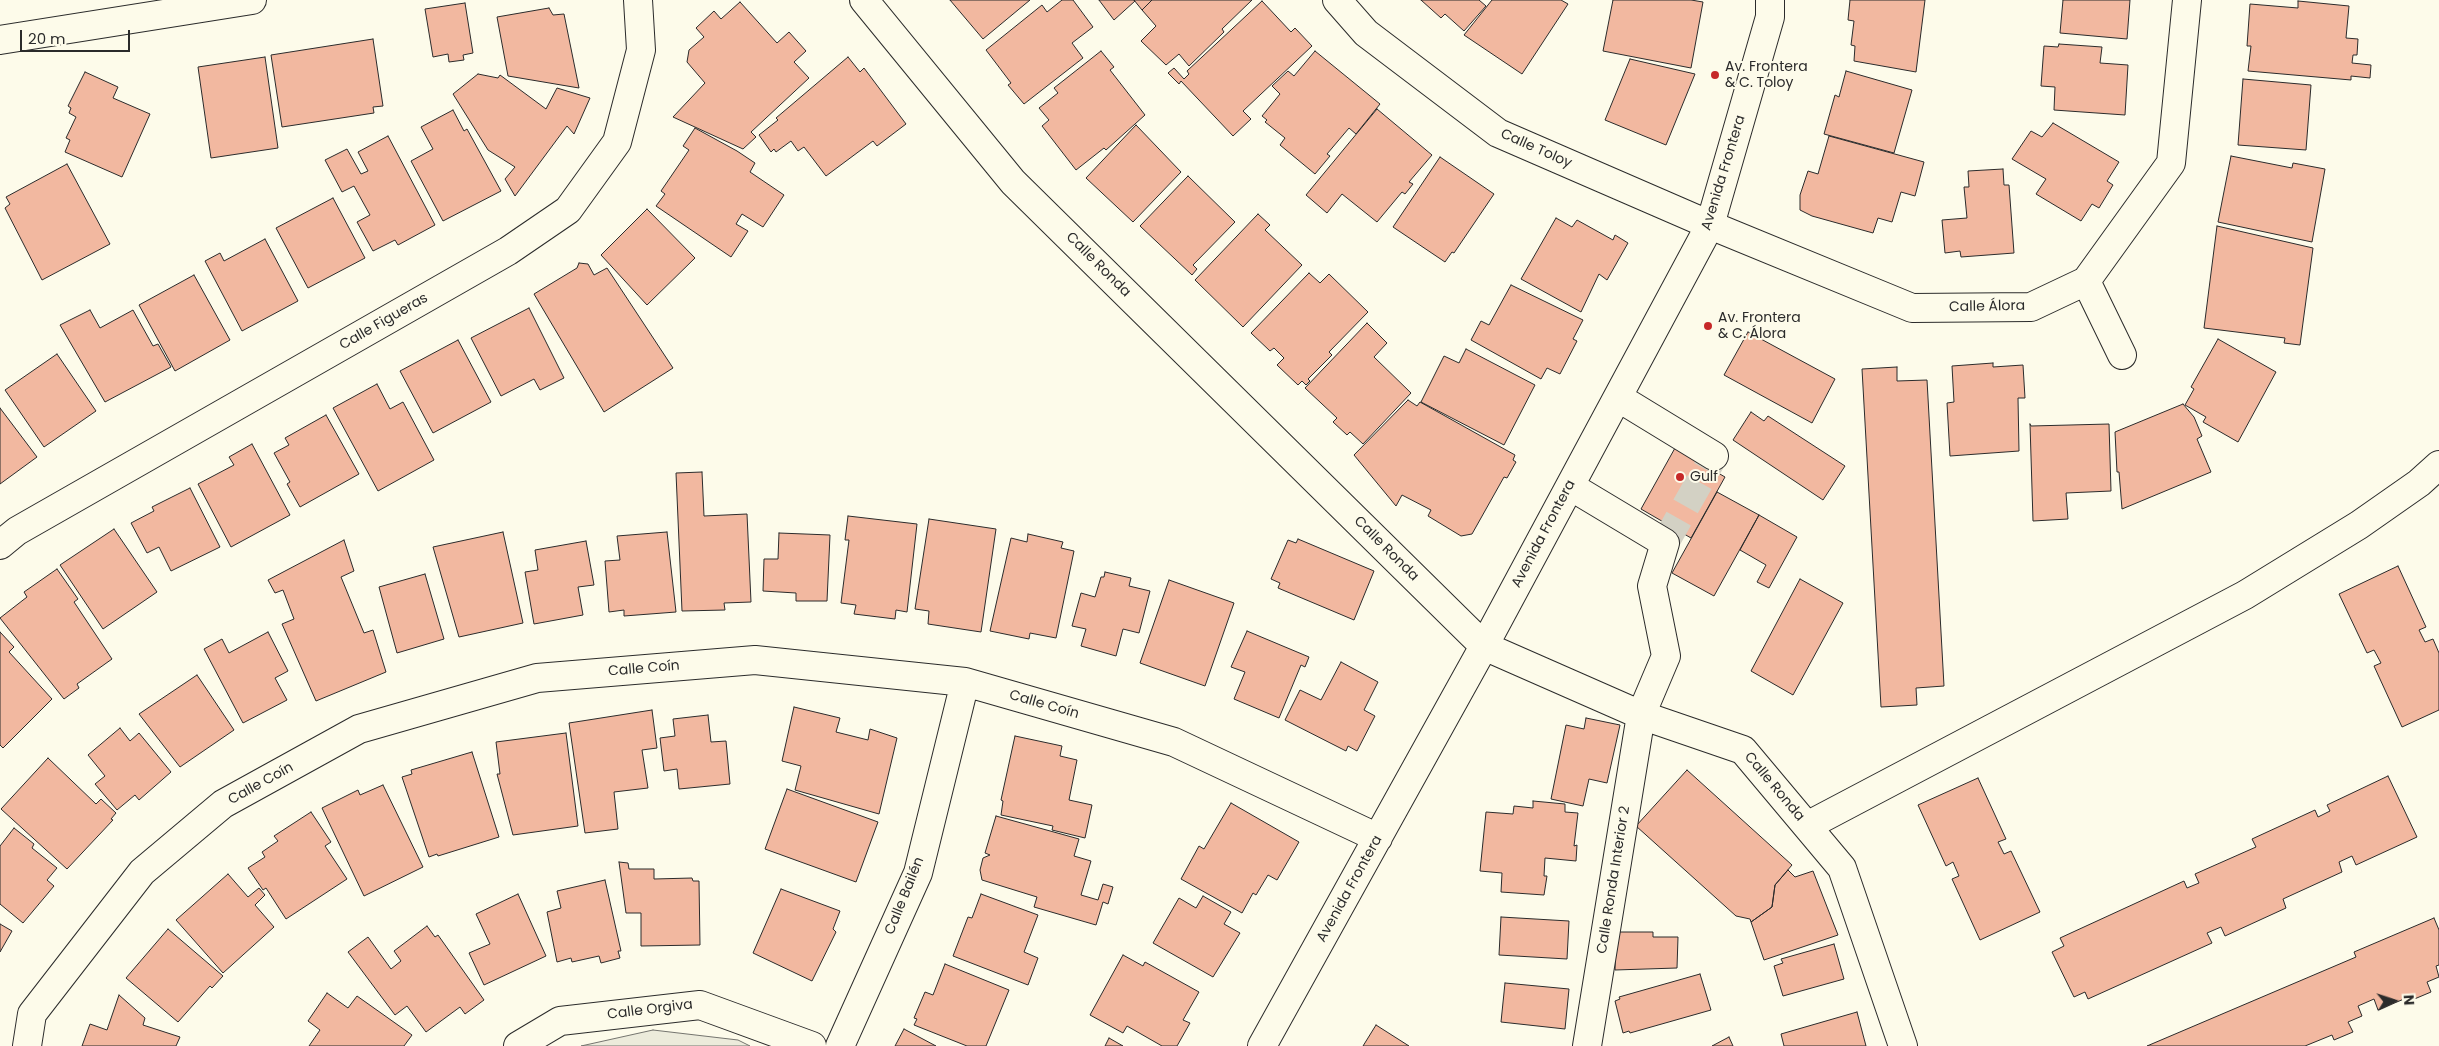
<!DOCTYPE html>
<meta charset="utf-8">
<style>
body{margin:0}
#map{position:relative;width:2439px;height:1046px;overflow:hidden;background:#fdfbea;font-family:Poppins,sans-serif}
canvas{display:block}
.north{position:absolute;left:2369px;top:976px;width:50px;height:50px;-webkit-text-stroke:4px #fdfbea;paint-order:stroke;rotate:86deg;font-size:14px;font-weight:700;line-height:20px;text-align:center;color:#2b2b2b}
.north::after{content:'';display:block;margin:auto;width:18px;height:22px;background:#2b2b2b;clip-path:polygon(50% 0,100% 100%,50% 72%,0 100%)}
.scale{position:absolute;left:20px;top:30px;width:110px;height:22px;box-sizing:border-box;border:2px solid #2b2b2b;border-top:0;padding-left:6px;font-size:15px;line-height:18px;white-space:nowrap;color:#2b2b2b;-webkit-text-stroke:4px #fdfbea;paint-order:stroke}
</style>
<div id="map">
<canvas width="2439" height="1046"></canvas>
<div class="north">N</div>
<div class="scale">20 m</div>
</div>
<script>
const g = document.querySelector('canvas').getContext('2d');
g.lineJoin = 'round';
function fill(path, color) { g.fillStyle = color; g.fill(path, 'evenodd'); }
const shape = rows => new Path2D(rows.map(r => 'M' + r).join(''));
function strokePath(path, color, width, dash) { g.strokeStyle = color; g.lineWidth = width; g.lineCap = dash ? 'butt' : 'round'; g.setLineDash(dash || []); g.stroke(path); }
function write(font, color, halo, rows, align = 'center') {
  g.font = font + ' Poppins,sans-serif'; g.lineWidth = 4; g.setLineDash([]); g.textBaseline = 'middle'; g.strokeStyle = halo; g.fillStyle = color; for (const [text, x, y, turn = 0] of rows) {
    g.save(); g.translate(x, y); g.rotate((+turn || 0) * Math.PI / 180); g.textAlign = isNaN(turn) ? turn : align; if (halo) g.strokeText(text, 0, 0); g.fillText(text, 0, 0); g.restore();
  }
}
const green = shape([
 [653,1030,738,1040,750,1046,581,1046,653,1030]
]);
const building = shape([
 [950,0,1030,0,983,39,950,0],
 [1062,0,1073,0,1093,27,1072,43,1083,58,1024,104,1008,85,1011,83,986,50,1042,5,1047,12,1062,0],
 [1099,0,1134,0,1135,1,1114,20,1099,0],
 [1134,0,1152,0,1142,10,1134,0],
 [1152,0,1252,0,1222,29,1224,32,1189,66,1179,54,1166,65,1141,41,1156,26,1142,10,1152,0],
 [1421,0,1479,0,1486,6,1464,31,1445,14,1441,18,1421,0],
 [1492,0,1561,0,1568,4,1522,74,1464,35,1492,0],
 [1613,0,1691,0,1703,2,1691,68,1603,51,1613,0],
 [1850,0,1925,0,1916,72,1854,61,1855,46,1851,45,1854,21,1848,20,1850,0],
 [2063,0,2130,0,2127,39,2060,33,2063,0],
 [1262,1,1291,32,1295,28,1312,46,1243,111,1251,119,1233,136,1181,81,1179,84,1168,73,1174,68,1184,79,1189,74,1187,71,1262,1],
 [2298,1,2349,6,2346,38,2358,39,2357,55,2353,55,2352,63,2371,65,2370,78,2351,76,2351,80,2248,71,2251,46,2247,46,2250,4,2298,8,2298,1],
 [740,2,777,43,789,32,806,51,794,62,809,78,751,132,756,137,743,149,673,117,705,83,687,62,689,50,704,37,696,28,714,11,721,19,740,2],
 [465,3,473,53,463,55,464,60,449,62,448,54,433,57,425,9,465,3],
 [549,8,553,15,564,14,579,88,508,76,497,17,549,8],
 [373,39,383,106,373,107,374,113,282,127,271,55,373,39],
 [2059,44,2102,47,2100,63,2128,65,2125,115,2054,110,2055,87,2041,86,2044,46,2058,47,2059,44],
 [1101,51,1114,67,1110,70,1145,115,1106,150,1104,148,1076,170,1042,126,1049,120,1039,108,1058,93,1054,88,1101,51],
 [1315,51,1380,104,1356,134,1349,128,1327,154,1330,156,1315,174,1280,145,1285,138,1265,122,1267,120,1262,116,1280,94,1272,86,1288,71,1294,76,1315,51],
 [265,57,278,148,211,158,198,67,265,57],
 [848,57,860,72,864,68,906,124,877,146,873,141,826,176,804,147,798,151,791,141,776,152,774,149,771,152,759,135,778,120,776,118,848,57],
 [1630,59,1695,74,1666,145,1605,120,1630,59],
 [1846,71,1912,90,1894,153,1824,134,1835,95,1839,97,1846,71],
 [85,72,118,87,113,98,150,114,122,177,65,152,70,140,66,138,76,117,69,113,71,108,68,106,85,72],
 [478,74,498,78,500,75,546,109,557,88,590,98,574,134,567,126,515,196,505,179,515,167,488,150,453,94,478,74],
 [2243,79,2311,85,2306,150,2238,145,2243,79],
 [1377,109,1432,155,1409,182,1413,184,1405,194,1402,192,1377,222,1342,194,1327,213,1306,195,1377,109],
 [453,110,464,131,467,129,501,191,443,221,411,161,433,149,421,127,453,110],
 [2053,123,2119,162,2107,181,2113,185,2099,208,2092,204,2081,221,2036,194,2046,179,2012,159,2031,131,2042,137,2053,123],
 [1136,125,1181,172,1133,222,1086,178,1136,125],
 [695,128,737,151,755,163,750,172,784,195,763,227,742,214,736,224,748,231,731,257,656,206,665,194,661,191,689,150,683,146,695,128],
 [388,136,435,225,398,245,395,240,373,251,357,222,370,215,354,186,342,192,325,160,347,149,361,174,368,171,358,152,388,136],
 [1829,136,1924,162,1915,196,1901,192,1892,222,1878,218,1873,233,1812,216,1800,210,1800,195,1808,171,1818,174,1829,136],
 [2231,156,2292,168,2293,163,2325,169,2312,242,2218,222,2231,156],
 [1440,157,1494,194,1454,253,1452,252,1445,262,1393,227,1440,157],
 [67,164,110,244,42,280,5,208,10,204,6,197,67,164],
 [2003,169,2004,185,2009,185,2014,253,1961,257,1960,251,1945,253,1942,220,1967,218,1964,187,1969,187,1968,171,2003,169],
 [1188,176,1235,222,1193,265,1197,269,1192,275,1140,226,1188,176],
 [333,198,365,258,308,288,276,228,333,198],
 [647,209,695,258,647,305,601,255,647,209],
 [1258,214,1270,225,1265,230,1302,265,1243,327,1195,280,1258,214],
 [1556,218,1572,227,1577,220,1613,240,1615,235,1628,243,1607,280,1599,274,1581,312,1521,279,1556,218],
 [2217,226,2313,248,2300,345,2284,343,2285,338,2204,328,2217,226],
 [265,239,298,301,242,331,205,261,220,253,224,261,265,239],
 [579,263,588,264,594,275,607,268,673,368,604,412,534,294,577,268,579,263],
 [1309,273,1320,283,1329,274,1368,312,1329,352,1332,355,1308,379,1310,381,1306,385,1302,381,1298,385,1277,365,1284,358,1274,348,1270,351,1251,333,1309,273],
 [194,275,230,340,175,371,139,305,194,275],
 [1511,285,1583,320,1573,339,1577,341,1560,374,1547,368,1541,379,1471,340,1481,321,1489,325,1511,285],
 [529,308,564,378,540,390,534,379,501,396,471,338,529,308],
 [90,310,100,328,133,310,153,346,158,344,171,367,105,402,60,325,90,310],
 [1367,323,1387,343,1374,357,1411,393,1363,444,1350,432,1347,435,1333,422,1337,418,1305,388,1367,323],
 [1748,332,1835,379,1812,423,1724,375,1748,332],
 [2218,339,2276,372,2238,442,2203,422,2206,417,2185,405,2194,389,2191,387,2218,339],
 [458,340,491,402,433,433,400,371,458,340],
 [1466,349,1535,385,1504,445,1421,402,1444,356,1459,363,1466,349],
 [57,354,96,411,44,447,5,390,57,354],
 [1993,363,1993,367,2023,365,2025,398,2018,398,2019,451,1950,456,1947,403,1954,402,1952,366,1993,363],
 [1897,367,1897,381,1927,380,1944,686,1916,688,1917,705,1881,707,1862,369,1897,367],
 [377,384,390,409,403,402,434,460,378,491,333,408,377,384],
 [1408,400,1417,406,1420,402,1515,455,1513,460,1516,462,1507,478,1504,477,1472,534,1461,536,1428,516,1431,510,1402,495,1396,506,1354,455,1408,400],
 [2183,404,2194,417,2202,436,2197,439,2211,472,2122,509,2119,472,2117,472,2115,432,2183,404],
 [0,408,37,457,0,484,0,408],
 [1751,412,1764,421,1768,416,1845,466,1823,500,1733,440,1751,412],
 [326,415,359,474,300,507,287,484,290,482,274,453,289,445,285,438,326,415],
 [2030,424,2031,426,2109,424,2111,491,2066,493,2068,519,2033,521,2030,424],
 [252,444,290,515,231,547,198,484,234,465,229,457,252,444],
 [1675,448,1725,477,1691,538,1641,509,1675,448],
 [702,472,704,516,747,514,751,602,724,603,725,610,682,611,676,473,702,472],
 [190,488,220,547,171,571,159,547,147,553,131,523,154,511,152,507,190,488],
 [1717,492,1759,515,1714,596,1672,573,1717,492],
 [1759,515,1797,537,1769,588,1757,582,1766,565,1740,550,1759,515],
 [848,516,917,524,907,612,896,610,895,619,854,614,856,605,841,603,849,540,845,540,848,516],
 [929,519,996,529,981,632,928,624,929,611,915,609,929,519],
 [114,529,157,592,103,629,60,565,114,529],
 [503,532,523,623,459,637,433,547,503,532],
 [667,532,676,612,624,616,624,610,609,612,605,561,620,560,617,536,667,532],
 [779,533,830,535,827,601,796,601,796,593,763,591,764,559,778,559,779,533],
 [1028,534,1063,542,1061,548,1074,551,1056,638,1030,633,1029,639,990,631,1011,538,1027,542,1028,534],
 [1298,539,1374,571,1354,620,1278,588,1280,583,1271,579,1288,540,1296,543,1298,539],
 [344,540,354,571,341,577,364,633,373,630,386,672,316,701,282,624,294,619,283,590,275,593,268,580,344,540],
 [586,541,594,585,578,587,583,615,534,624,525,572,538,570,535,550,586,541],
 [2398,566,2426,627,2419,630,2425,642,2433,639,2439,653,2439,710,2402,727,2374,666,2381,663,2374,650,2367,653,2339,594,2398,566],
 [57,569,78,599,74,602,112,659,77,684,79,688,64,699,0,618,27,597,24,592,57,569],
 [1105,572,1131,578,1129,586,1150,591,1139,633,1123,629,1116,656,1081,646,1086,629,1072,626,1081,593,1095,597,1101,577,1104,577,1105,572],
 [425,574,444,639,397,653,379,587,425,574],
 [1800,579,1843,603,1793,695,1751,671,1800,579],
 [1169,580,1234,603,1205,686,1140,663,1169,580],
 [1247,631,1309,657,1305,667,1301,665,1279,718,1234,699,1245,672,1231,667,1247,631],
 [0,632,14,647,9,652,52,699,3,748,0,745,0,632],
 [268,632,288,671,275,678,287,700,243,723,204,649,222,639,229,653,268,632],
 [1341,662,1378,682,1364,710,1375,716,1357,751,1348,746,1346,751,1285,720,1300,690,1321,700,1341,662],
 [197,675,234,730,180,767,139,714,197,675],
 [794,707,840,718,836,732,868,740,870,729,897,738,879,814,795,790,801,766,782,761,794,707],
 [652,710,657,748,642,750,648,788,614,792,618,829,585,833,569,723,652,710],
 [708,715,711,742,726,741,730,784,679,789,677,769,664,771,660,738,675,736,673,719,708,715],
 [1586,718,1620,725,1607,783,1589,779,1583,806,1551,799,1566,725,1584,729,1586,718],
 [120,728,130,741,139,733,171,772,139,800,135,795,117,810,95,784,105,776,88,755,120,728],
 [566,733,578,826,513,835,497,774,500,774,496,742,566,733],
 [1015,736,1062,746,1060,756,1077,760,1069,800,1092,805,1085,838,1052,830,1053,826,1001,815,1003,801,1001,800,1015,736],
 [472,752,499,837,438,856,437,854,429,857,402,777,412,774,411,770,472,752],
 [48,758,96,804,101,799,116,813,111,819,113,820,67,869,1,809,48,758],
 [1687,770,1792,865,1775,885,1772,907,1751,922,1750,919,1736,916,1636,826,1687,770],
 [2388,776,2417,837,2356,865,2352,856,2339,862,2342,872,2283,899,2286,908,2225,936,2221,927,2207,933,2212,943,2088,999,2085,992,2074,997,2052,952,2064,946,2060,938,2184,881,2187,888,2199,883,2195,874,2256,847,2252,839,2315,810,2318,817,2330,811,2327,805,2388,776],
 [1978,778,2006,839,1998,842,2004,854,2011,851,2040,912,1980,940,1952,879,1959,876,1953,862,1946,866,1918,805,1978,778],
 [383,785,423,867,364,896,322,808,358,790,360,795,383,785],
 [787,789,878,822,856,882,765,849,787,789],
 [1533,801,1565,804,1565,812,1578,813,1574,846,1577,845,1576,861,1545,858,1544,876,1547,876,1544,895,1501,892,1502,873,1480,871,1486,812,1513,814,1514,806,1533,808,1533,801],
 [1231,803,1299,842,1277,880,1268,875,1256,895,1253,893,1242,913,1181,879,1199,846,1204,849,1231,803],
 [311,812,331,842,325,846,347,879,286,919,266,888,263,890,248,868,265,857,262,852,278,841,274,836,311,812],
 [996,816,1079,839,1074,856,1091,861,1081,895,1098,900,1103,884,1113,887,1108,904,1103,902,1096,925,1034,907,1037,897,982,880,980,870,983,858,990,855,985,853,996,816],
 [14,828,34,844,32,848,57,868,47,880,54,886,23,923,0,904,0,846,14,828],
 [619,862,628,863,629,869,654,869,654,879,692,878,693,881,699,881,700,945,641,946,641,913,626,913,619,862],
 [1788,870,1795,877,1813,871,1838,935,1764,960,1751,922,1772,907,1775,885,1788,870],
 [228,874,248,897,259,888,265,895,255,905,274,927,223,973,176,920,228,874],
 [605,880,621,951,618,951,620,958,601,963,599,956,572,962,571,958,557,962,547,912,561,908,557,891,605,880],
 [781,889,840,911,833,929,836,932,812,981,753,953,781,889],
 [518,894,546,956,484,985,469,953,490,944,476,914,518,894],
 [981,894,1038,915,1024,952,1038,958,1028,985,953,956,968,917,972,918,981,894],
 [1203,896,1231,912,1224,924,1240,933,1213,977,1153,943,1179,898,1196,908,1203,896],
 [1501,917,1569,921,1567,959,1499,955,1501,917],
 [2434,918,2439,930,2439,965,2436,966,2439,977,2427,982,2431,992,2412,1000,2411,996,2378,1010,2374,999,2358,1006,2362,1016,2348,1022,2353,1032,2334,1040,2332,1035,2305,1046,2147,1046,2356,957,2354,952,2434,918],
 [0,924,12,931,0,952,0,924],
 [427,926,435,937,438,935,484,1000,465,1014,460,1007,426,1032,407,1006,395,1015,348,952,368,937,391,969,401,961,394,951,427,926],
 [168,929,223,976,212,988,210,986,178,1022,126,978,168,929],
 [1616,932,1653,932,1653,937,1678,937,1677,968,1615,970,1616,932],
 [1834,944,1844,979,1783,996,1774,966,1783,963,1781,959,1834,944],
 [1123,955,1143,966,1145,962,1199,992,1183,1020,1190,1023,1177,1046,1162,1046,1127,1026,1123,1033,1090,1015,1123,955],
 [945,964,1009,990,986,1046,967,1046,914,1025,917,1019,914,1018,925,992,933,995,945,964],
 [1700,974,1711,1010,1630,1033,1629,1031,1623,1033,1615,1001,1620,999,1619,997,1700,974],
 [1505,983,1569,989,1565,1029,1501,1022,1505,983],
 [327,993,348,1008,357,996,412,1035,404,1046,309,1046,320,1030,308,1021,327,993],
 [119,995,145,1018,143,1025,180,1037,176,1046,82,1046,90,1024,107,1030,119,995],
 [1857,1012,1866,1046,1784,1046,1781,1034,1857,1012],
 [1376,1025,1409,1046,1363,1046,1376,1025],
 [904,1029,936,1046,895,1046,904,1029],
 [1729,1037,1733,1046,1712,1046,1729,1037],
 [1109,1038,1123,1046,1105,1046,1109,1038]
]);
const minorTunnel = shape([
 [1665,543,1714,456]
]);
const minor = shape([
 [864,0,1013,182,1484,646,1641,715,1743,750,1842,868,1903,1046],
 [1337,0,1366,33,1498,133,1710,225,1912,308,2031,307,2086,281,2171,163,2187,0],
 [0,40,252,0],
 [2086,281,2122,355],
 [1619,398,1714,456],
 [1570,486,1665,543,1652,586,1666,656,1641,715,1587,1046],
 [0,545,17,531,508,251,568,210,617,142,641,50,638,0],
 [1807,826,2245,595,2359,525,2419,483,2439,465],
 [27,1046,32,1014,142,872,223,804,359,729,537,678,755,660,965,682,1174,742,1378,838],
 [518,1046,560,1021,700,1005,812,1046],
 [840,1046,918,873,965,682],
 [1262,1046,1484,646,1710,225,1770,17,1770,0]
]);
const markers = [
 [1715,75,5,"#c62828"],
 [1708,326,5,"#c62828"],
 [1680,477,5,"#c62828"]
];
const poiNames = [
 ["Av. Frontera",1725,67],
 ["& C. Toloy",1725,83],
 ["Av. Frontera",1718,318],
 ["& C. Álora",1718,334],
 ["Gulf",1690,477]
];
const streetNames = [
 ["Calle Toloy",1536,149,24],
 ["Avenida Frontera",1724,173,-73],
 ["Calle Ronda",1098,265,45],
 ["Calle Álora",1987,307,-1],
 ["Calle Figueras",384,322,-30],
 ["Avenida Frontera",1544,534,-62],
 ["Calle Ronda",1386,549,45],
 ["Calle Coín",644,669,-5],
 ["Calle Coín",1044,705,16],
 ["Calle Coín",261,784,-29],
 ["Calle Ronda",1774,787,50],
 ["Calle Ronda Interior 2",1614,880,-81],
 ["Avenida Frontera",1350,889,-61],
 ["Calle Bailén",905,896,-68],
 ["Calle Orgiva",650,1010,-7]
];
fill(green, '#ecebdb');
strokePath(green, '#74746e', 1);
fill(building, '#f2b8a0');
strokePath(building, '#2b2b2b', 1);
strokePath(minorTunnel, '#d3d1c4', 28, [28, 14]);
strokePath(minor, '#2b2b2b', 30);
strokePath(minor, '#fdfbea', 28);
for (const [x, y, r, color] of markers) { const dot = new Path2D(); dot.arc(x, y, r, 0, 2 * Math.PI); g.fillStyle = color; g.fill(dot); strokePath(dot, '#fdfbea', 2); }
write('14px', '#2b2b2b', '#fdfbea', poiNames, 'left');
write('14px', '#2b2b2b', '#fdfbea', streetNames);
</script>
